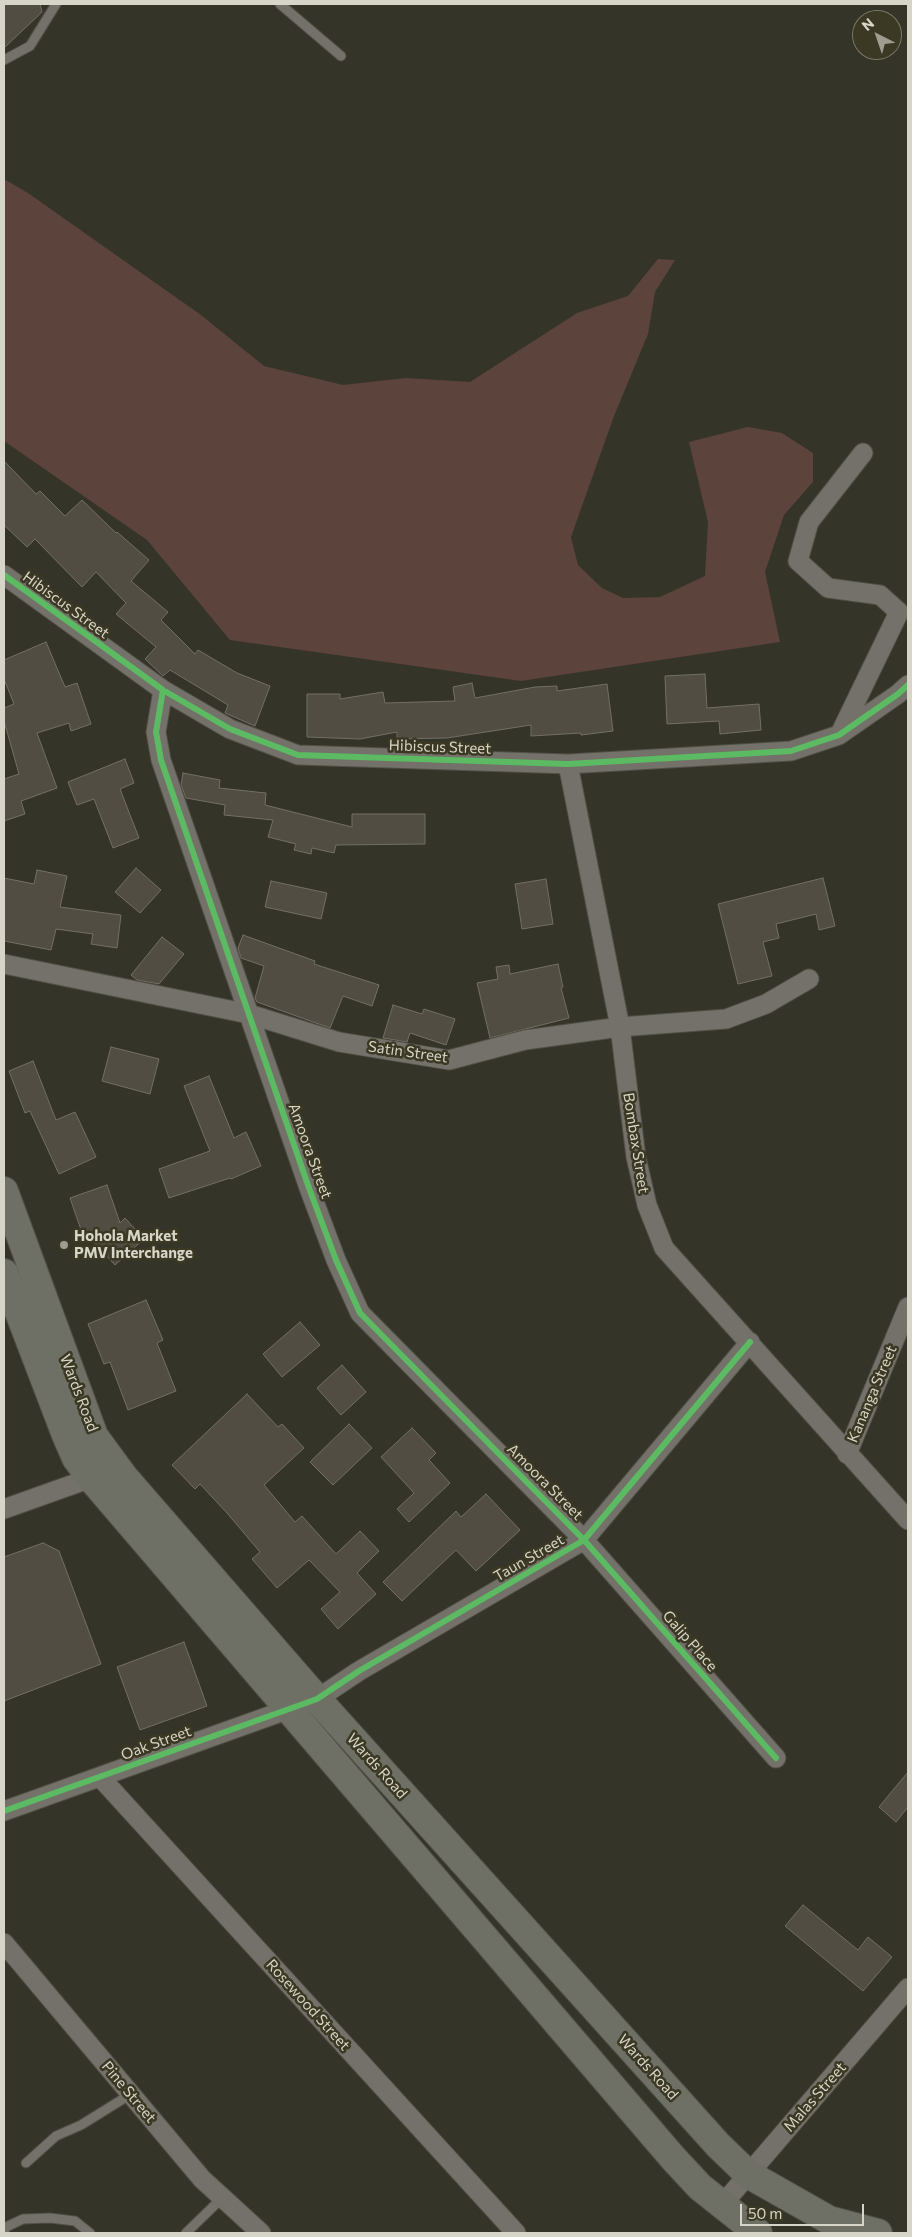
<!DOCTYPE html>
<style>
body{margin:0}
#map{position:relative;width:912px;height:2237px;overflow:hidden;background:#353429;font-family:Commissioner,sans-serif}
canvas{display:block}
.frame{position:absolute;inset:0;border:5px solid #d6d5c8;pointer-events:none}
.north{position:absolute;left:852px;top:10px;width:50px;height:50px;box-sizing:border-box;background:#3b3823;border:1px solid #797765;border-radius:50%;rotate:319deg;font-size:14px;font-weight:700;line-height:20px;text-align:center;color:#d6d5c8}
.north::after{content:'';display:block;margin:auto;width:18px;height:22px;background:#9e9d90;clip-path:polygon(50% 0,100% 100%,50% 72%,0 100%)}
.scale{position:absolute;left:740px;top:2204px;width:124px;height:22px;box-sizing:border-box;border:2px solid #d6d5c8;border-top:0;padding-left:6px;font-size:15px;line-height:18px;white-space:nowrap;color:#d6d5c8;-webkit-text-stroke:4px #3b3823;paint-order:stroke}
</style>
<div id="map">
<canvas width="912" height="2237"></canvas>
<div class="frame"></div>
<div class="north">N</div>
<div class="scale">50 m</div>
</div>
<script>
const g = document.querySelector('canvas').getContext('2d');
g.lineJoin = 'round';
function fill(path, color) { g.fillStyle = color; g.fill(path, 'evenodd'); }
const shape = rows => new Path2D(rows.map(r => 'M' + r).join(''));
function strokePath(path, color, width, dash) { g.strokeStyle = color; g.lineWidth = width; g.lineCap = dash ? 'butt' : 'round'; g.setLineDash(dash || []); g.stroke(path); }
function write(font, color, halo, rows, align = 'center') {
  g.font = font + ' Commissioner,sans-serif'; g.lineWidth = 5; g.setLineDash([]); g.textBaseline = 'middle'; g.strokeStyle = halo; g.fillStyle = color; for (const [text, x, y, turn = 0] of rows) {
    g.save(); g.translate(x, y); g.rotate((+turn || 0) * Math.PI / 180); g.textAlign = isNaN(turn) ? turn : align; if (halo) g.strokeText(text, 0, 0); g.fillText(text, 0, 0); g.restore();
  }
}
const green = shape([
 [4,179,28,193,201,315,264,366,343,385,406,378,470,382,577,313,628,296,658,259,675,260,655,292,648,334,614,416,571,537,578,565,602,588,623,598,660,597,705,576,708,522,689,442,748,427,782,433,813,453,813,482,784,515,765,572,780,642,521,681,230,640,147,540,4,441]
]);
const building = shape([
 [4,4,40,4,42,12,4,48,4,4],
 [4,461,36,494,40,491,65,516,82,500,116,533,117,532,149,560,131,581,168,612,161,620,195,654,198,650,237,673,270,686,255,726,225,713,228,705,170,670,163,676,145,659,156,647,116,614,126,603,96,572,82,587,35,539,27,547,4,525,4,461],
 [46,642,65,687,77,683,91,724,71,731,69,723,37,733,57,788,21,801,25,814,4,821,4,779,19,774,4,721,4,708,14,704,4,679,4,660,46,642],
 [705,674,707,708,759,704,761,730,720,734,719,721,667,724,665,676,705,674],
 [472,683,475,698,535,687,557,686,557,691,607,684,613,731,581,735,581,733,531,736,531,725,447,738,397,739,397,732,360,739,307,737,307,694,340,694,340,699,383,692,385,703,455,701,453,687,472,683],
 [125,759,134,783,120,789,139,838,113,848,94,799,77,805,68,782,125,759],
 [183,773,220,780,219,788,266,793,265,805,352,827,352,814,425,814,425,844,336,845,334,853,312,848,311,854,294,850,296,844,268,837,273,820,224,815,225,805,186,798,181,785,183,773],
 [136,868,161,890,140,913,115,892,136,868],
 [37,870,67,876,60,907,121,915,117,948,91,944,93,934,56,929,51,950,4,941,4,878,34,884,37,870],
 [823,878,835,926,819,930,816,914,776,924,779,938,763,942,772,976,738,984,718,904,823,878],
 [546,879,553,924,522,929,515,884,546,879],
 [271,881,327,893,321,919,265,907,271,881],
 [243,935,315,961,314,964,379,985,372,1006,343,996,330,1028,257,1002,255,998,264,966,241,958,238,948,243,935],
 [162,937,184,954,159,984,137,980,131,975,162,937],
 [558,964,563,987,561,988,569,1018,490,1038,477,983,498,979,496,967,509,965,510,974,558,964],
 [393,1005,422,1014,424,1009,455,1019,446,1045,410,1033,407,1042,383,1038,393,1005],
 [111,1047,159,1059,150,1094,102,1081,111,1047],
 [33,1061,56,1120,75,1112,96,1157,59,1174,30,1111,25,1113,9,1071,33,1061],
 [209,1076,234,1138,246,1132,261,1166,231,1179,230,1178,169,1198,159,1169,210,1151,184,1086,209,1076],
 [107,1185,120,1223,125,1218,144,1239,115,1265,80,1227,70,1198,107,1185],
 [146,1300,163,1340,157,1343,176,1391,128,1410,110,1362,104,1364,88,1324,146,1300],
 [300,1322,320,1345,282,1377,263,1354,300,1322],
 [342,1365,366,1392,341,1415,317,1388,342,1365],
 [247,1394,278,1427,282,1424,304,1448,264,1485,295,1522,302,1516,336,1554,360,1531,379,1551,357,1573,376,1594,338,1629,321,1609,340,1592,309,1560,277,1588,252,1559,260,1552,227,1513,200,1484,195,1489,172,1465,247,1394],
 [349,1424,372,1448,333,1485,310,1462,349,1424],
 [412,1428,436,1453,429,1460,450,1483,409,1522,397,1509,414,1493,381,1457,412,1428],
 [486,1494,520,1530,476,1571,456,1550,402,1601,383,1582,456,1511,461,1517,486,1494],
 [43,1543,59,1551,101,1664,4,1701,4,1557,43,1543],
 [184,1642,207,1706,140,1730,117,1667,184,1642],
 [908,1772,908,1807,896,1822,879,1807,908,1772],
 [803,1905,858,1950,868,1937,892,1957,863,1991,785,1926,803,1905]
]);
const service = shape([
 [280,4,341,56],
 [4,60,30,46,56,4],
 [26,2163,56,2136,81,2125,131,2094],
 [4,2232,6,2227,23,2219,50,2218,75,2221,90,2233],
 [186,2233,222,2198]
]);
const minor = shape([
 [4,575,163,690,230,729,298,755,568,764,791,751,839,735,898,694,908,685],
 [163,690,156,732,161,760,309,1188,336,1260,360,1313,584,1540,776,1758],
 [840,734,899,612,880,595,828,588,798,561,809,522,863,453],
 [568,764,620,1027,636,1157,647,1205,664,1248,908,1520],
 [4,964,249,1014,339,1042,449,1060,525,1040,620,1027,726,1019,766,1004,809,979],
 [847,1454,908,1307],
 [4,1509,91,1478,100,1478],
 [100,1777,516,2233],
 [4,1811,317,1699,359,1671,584,1540,750,1342],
 [4,1943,202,2179,261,2233],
 [722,2205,908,1988]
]);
const primary = shape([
 [4,1191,94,1436,124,1477,317,1699,718,2145,748,2174,829,2220,878,2233],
 [4,1273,66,1435,76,1458,91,1478,673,2158,700,2187,758,2233]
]);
const cycleway = shape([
 [4,575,163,690,230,729,298,755,568,764,791,751,839,735,898,694,908,685],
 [163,690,156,732,161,760,309,1188,336,1260,360,1313,584,1540,776,1758],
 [4,1811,317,1699,359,1671,584,1540,750,1342]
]);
const markers = [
 [64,1245,5,"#9e9d90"]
];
const streetNames = [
 ["Hibiscus Street",66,605,36],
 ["Hibiscus Street",440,747,2],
 ["Satin Street",408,1052,8],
 ["Bombax Street",636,1143,81],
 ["Amoora Street",310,1151,70],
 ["Wards Road",79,1393,69],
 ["Kananga Street",872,1394,-67],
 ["Amoora Street",545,1482,45],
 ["Taun Street",529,1558,-30],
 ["Galip Place",690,1641,49],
 ["Oak Street",156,1743,-20],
 ["Wards Road",377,1766,48],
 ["Rosewood Street",308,2005,48],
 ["Wards Road",648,2067,48],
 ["Pine Street",129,2092,50],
 ["Malas Street",815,2097,-49]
];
const poiNames = [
 ["Hohola Market",74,1236],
 ["PMV Interchange",74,1253]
];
fill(green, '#5c433c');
fill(building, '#524d43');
strokePath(building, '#736f67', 1);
strokePath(service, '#514f45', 11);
strokePath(minor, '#514f45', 21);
strokePath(primary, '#514f45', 30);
strokePath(service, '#737169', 9);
strokePath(minor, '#737169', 19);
strokePath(primary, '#6e7065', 28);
strokePath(cycleway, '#5cba63', 6);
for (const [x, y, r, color] of markers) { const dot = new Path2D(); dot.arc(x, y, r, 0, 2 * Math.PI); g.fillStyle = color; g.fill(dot); strokePath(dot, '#3b3823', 2); }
write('15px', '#d6d5c8', '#3b3823', streetNames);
write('bold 15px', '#d6d5c8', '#3b3823', poiNames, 'left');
</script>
